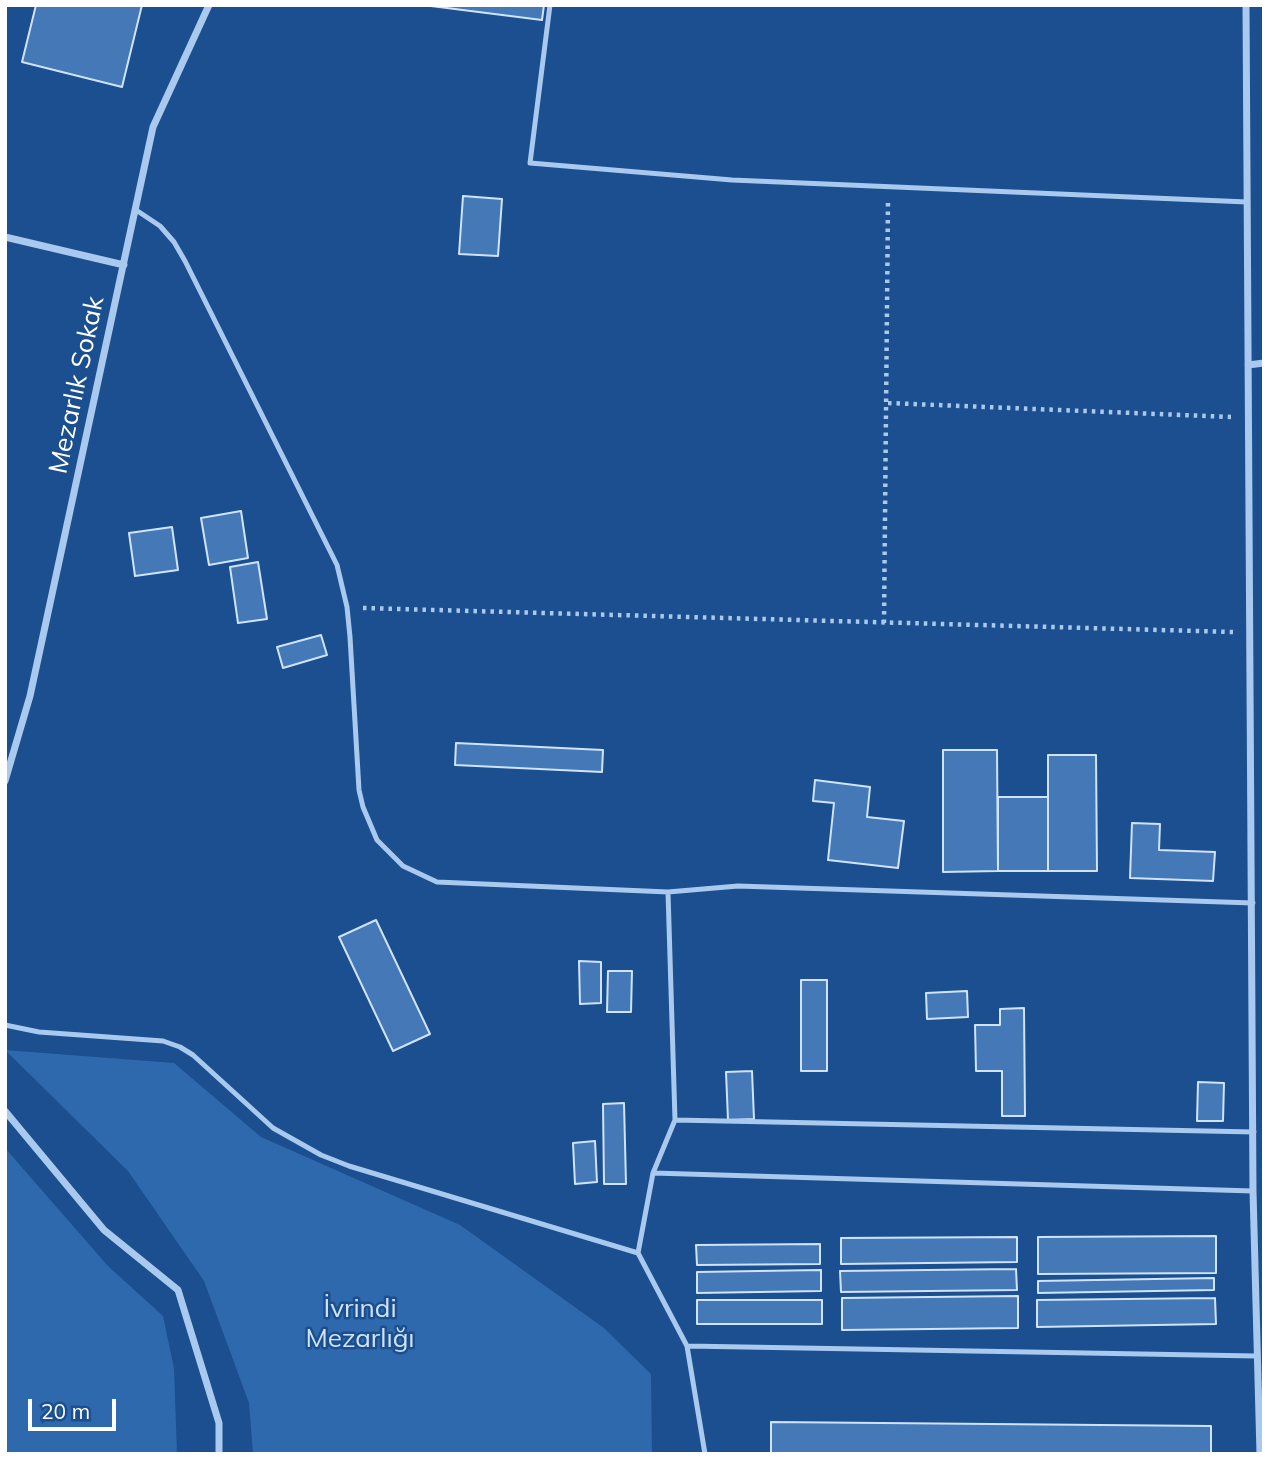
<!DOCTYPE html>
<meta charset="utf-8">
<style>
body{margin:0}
#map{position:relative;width:1269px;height:1459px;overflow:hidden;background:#1b4f8f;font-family:Mulish,sans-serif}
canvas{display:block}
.frame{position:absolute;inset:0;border:7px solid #fff;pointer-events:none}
.scale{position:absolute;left:28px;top:1399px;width:88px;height:32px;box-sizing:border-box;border:4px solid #fff;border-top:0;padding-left:9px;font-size:21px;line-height:24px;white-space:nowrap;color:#fff;-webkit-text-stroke:5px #1b4f8f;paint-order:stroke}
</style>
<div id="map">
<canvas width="1269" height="1459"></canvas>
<div class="frame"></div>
<div class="scale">20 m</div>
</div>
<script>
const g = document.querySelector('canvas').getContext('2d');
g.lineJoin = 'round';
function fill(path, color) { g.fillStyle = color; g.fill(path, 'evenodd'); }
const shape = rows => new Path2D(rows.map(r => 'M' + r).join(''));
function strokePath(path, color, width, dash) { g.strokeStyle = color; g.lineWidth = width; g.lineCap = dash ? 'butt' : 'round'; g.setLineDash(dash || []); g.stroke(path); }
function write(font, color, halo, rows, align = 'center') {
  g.font = font + ' Mulish,sans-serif'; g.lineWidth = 5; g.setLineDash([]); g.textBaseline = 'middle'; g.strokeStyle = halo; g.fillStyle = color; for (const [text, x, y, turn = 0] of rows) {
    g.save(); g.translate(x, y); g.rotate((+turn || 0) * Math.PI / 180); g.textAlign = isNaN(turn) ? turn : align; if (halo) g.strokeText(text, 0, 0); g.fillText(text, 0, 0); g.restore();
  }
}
const green = shape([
 [5,1050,174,1063,261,1137,460,1225,604,1328,651,1374,652,1454,253,1454,249,1403,204,1281,128,1171],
 [5,1148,108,1266,163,1316,174,1368,177,1454,5,1454]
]);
const building = shape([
 [36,5,142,5,122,87,22,62,36,5],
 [423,5,544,5,542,20,423,5],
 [463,196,502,199,498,256,459,254,463,196],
 [241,511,248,558,209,565,201,518,241,511],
 [172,527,178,570,135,576,129,533,172,527],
 [258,562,267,619,238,623,230,567,258,562],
 [321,635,327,655,283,668,277,647,321,635],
 [456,743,603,750,602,772,455,765,456,743],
 [943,750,997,750,998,871,943,872,943,750],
 [1048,755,1096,755,1097,871,1048,871,1048,755],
 [815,780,870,787,867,817,904,821,898,868,828,860,834,803,813,801,815,780],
 [998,797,1048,797,1048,871,998,871,998,797],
 [1132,823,1160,824,1159,850,1215,852,1213,881,1130,878,1132,823],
 [376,920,430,1034,393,1051,339,937,376,920],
 [579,961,601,962,601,1003,580,1004,579,961],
 [608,971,632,971,631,1012,607,1012,608,971],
 [801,980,827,980,827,1071,801,1071,801,980],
 [967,991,968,1017,927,1019,926,993,967,991],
 [1024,1008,1025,1116,1002,1116,1002,1071,976,1071,975,1025,1000,1025,1000,1009,1024,1008],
 [752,1071,754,1119,728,1120,726,1072,752,1071],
 [1198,1082,1224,1083,1223,1121,1197,1121,1198,1082],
 [624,1103,626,1184,604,1184,603,1104,624,1103],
 [595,1141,597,1182,575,1184,573,1143,595,1141],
 [1216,1236,1216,1273,1038,1274,1038,1237,1216,1236],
 [1017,1237,1017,1262,841,1264,841,1238,1017,1237],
 [820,1244,820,1264,697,1265,696,1245,820,1244],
 [1016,1269,1017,1290,841,1292,840,1271,1016,1269],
 [821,1270,821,1291,697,1293,697,1272,821,1270],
 [1214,1278,1214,1290,1038,1293,1038,1281,1214,1278],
 [1018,1296,1018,1328,842,1330,842,1298,1018,1296],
 [1215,1298,1216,1324,1037,1327,1037,1300,1215,1298],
 [697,1300,822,1300,822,1324,697,1324,697,1300],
 [771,1422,1211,1426,1211,1454,771,1454,771,1422]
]);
const path = shape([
 [888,403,1231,417],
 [363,608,1233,632],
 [884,623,888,201]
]);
const lane = shape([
 [550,5,530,163,732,180,1247,202],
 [136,210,160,226,174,242,185,261,337,565,347,607,350,637,359,790,363,807,377,840,403,866,437,882,668,892,738,886,1253,903],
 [668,892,675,1120,653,1173,638,1253,687,1346,1256,1356],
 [5,1025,39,1032,163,1041,180,1047,193,1055,273,1128,321,1155,349,1166,638,1253],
 [675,1120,1254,1132],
 [653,1173,1253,1191],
 [687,1346,705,1454]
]);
const street = shape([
 [1246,5,1253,1191,1260,1454],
 [5,237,124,265],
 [1248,365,1264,363],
 [5,781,30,696,153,127,209,5],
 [5,1111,104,1230,178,1290,219,1423,219,1454]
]);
const streetNames = [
 ["Mezarlık Sokak",77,385,-78]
];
const parkNames = [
 ["İvrindi",360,1309],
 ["Mezarlığı",360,1339]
];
fill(green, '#2e69ad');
fill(building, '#4478b7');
strokePath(building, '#cfe3fa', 2);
strokePath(path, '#a9c9ee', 4.5, [3.5, 5]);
strokePath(lane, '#a9c9ee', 5);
strokePath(street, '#a9c9ee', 7);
write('26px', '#fff', '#1b4f8f', streetNames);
write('26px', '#cfe3fa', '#1b4f8f', parkNames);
</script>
